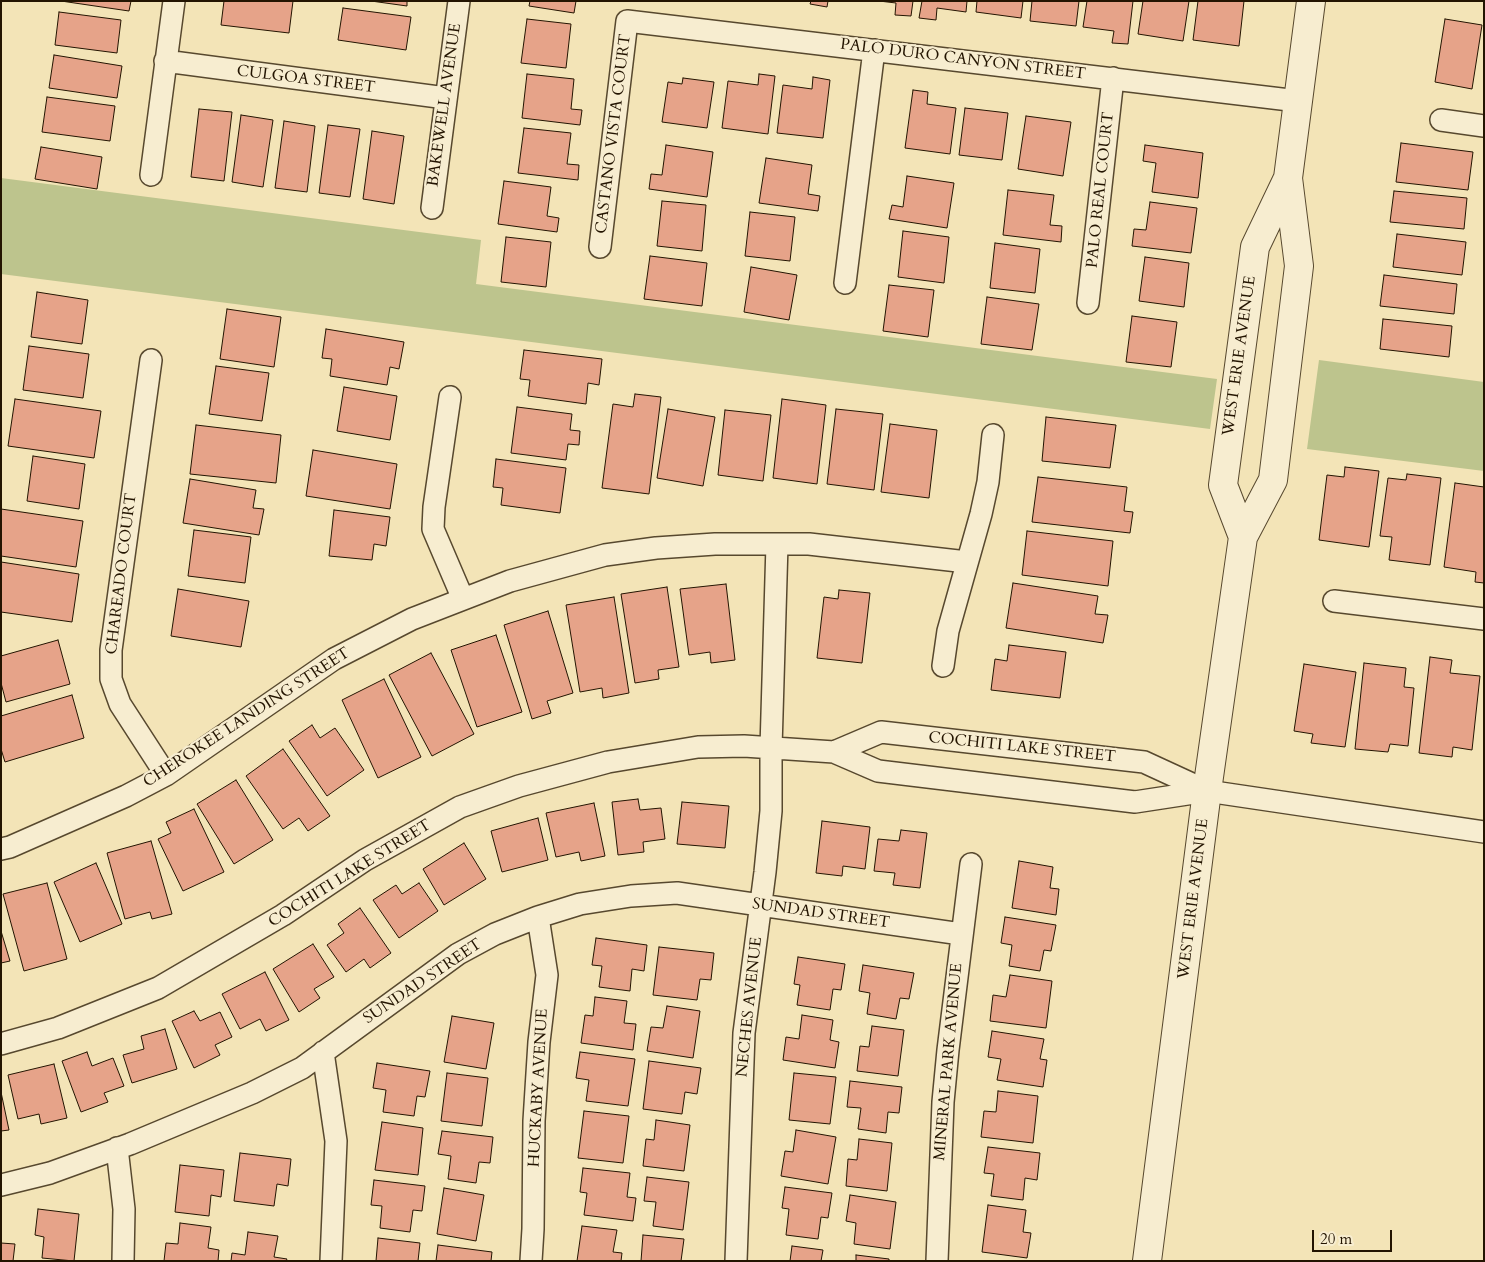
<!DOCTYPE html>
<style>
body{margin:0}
#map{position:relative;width:1485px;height:1262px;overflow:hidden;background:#f3e4b7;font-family:Cardo,serif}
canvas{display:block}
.frame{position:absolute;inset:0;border:2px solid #231401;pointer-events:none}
.scale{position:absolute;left:1312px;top:1230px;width:80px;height:22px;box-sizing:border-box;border:2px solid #231401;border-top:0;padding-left:6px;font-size:15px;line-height:18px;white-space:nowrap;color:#231401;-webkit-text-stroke:4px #f7edd0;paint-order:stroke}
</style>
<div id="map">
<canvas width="1485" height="1262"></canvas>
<div class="frame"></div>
<div class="scale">20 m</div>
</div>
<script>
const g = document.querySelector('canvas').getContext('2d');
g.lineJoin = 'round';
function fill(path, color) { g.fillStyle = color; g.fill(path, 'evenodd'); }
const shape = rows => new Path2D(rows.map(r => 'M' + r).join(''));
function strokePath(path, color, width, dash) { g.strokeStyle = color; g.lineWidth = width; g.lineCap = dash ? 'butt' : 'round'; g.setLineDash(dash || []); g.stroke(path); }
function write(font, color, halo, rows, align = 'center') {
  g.font = font + ' Cardo,serif'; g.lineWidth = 4.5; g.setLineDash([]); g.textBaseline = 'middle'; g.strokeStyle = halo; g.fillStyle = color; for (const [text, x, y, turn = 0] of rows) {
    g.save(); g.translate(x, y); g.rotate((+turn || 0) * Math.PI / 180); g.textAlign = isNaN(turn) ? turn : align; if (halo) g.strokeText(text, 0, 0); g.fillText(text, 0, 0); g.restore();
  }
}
const green = shape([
 [1,178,481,240,476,284,1217,379,1210,429,1,274],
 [1319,360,1484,382,1484,471,1307,449]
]);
const building = shape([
 [61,1,131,1,129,11,61,1],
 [224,1,293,1,289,33,221,25,224,1],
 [371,1,407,1,407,6,371,1],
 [530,1,576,1,574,13,529,6,530,1],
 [811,1,828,1,827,7,810,4,811,1],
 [879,1,913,1,911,16,895,15,896,3,879,1],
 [922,1,967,1,966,12,937,8,936,20,919,18,922,1],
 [977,1,1023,1,1021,18,976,12,977,1],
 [1032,1,1079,1,1076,26,1030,21,1032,1],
 [1087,1,1133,1,1128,44,1112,43,1114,31,1083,27,1087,1],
 [1143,1,1189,1,1183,41,1138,34,1143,1],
 [1198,1,1244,1,1239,46,1193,40,1198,1],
 [343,8,411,17,406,50,338,40,343,8],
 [59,12,121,20,117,53,55,45,59,12],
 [527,19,571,24,566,68,521,63,527,19],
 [1445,19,1482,25,1472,89,1435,82,1445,19],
 [54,55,122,66,117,98,49,88,54,55],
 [527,74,574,79,571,109,582,110,580,125,522,118,527,74],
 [759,74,775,76,768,134,722,128,728,81,758,85,759,74],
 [813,77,830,80,823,138,777,133,783,85,812,89,813,77],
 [683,78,714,82,707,128,662,122,668,82,682,84,683,78],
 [913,90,928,92,927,104,956,108,950,154,905,148,913,90],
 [47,97,115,106,110,141,42,132,47,97],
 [965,108,1008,113,1002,160,959,155,965,108],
 [199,109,232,112,224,181,191,177,199,109],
 [241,115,273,120,263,187,232,182,241,115],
 [1026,116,1071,122,1063,176,1018,169,1026,116],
 [284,121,315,126,307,192,275,188,284,121],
 [328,125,360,129,350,197,319,193,328,125],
 [524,128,571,133,567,164,579,165,578,180,518,173,524,128],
 [372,131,404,136,394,204,363,199,372,131],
 [1401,143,1473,152,1468,190,1396,182,1401,143],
 [666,145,713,152,707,197,649,189,651,174,662,175,666,145],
 [1145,145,1203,153,1198,198,1152,192,1156,163,1143,161,1145,145],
 [41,147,102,157,97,189,35,179,41,147],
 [766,158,812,165,808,194,820,196,818,211,759,203,766,158],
 [907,176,954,183,947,228,889,219,892,205,903,207,907,176],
 [504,181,551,187,547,216,559,218,557,232,498,224,504,181],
 [1008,190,1054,195,1050,225,1062,226,1061,242,1003,235,1008,190],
 [1394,191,1467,198,1464,229,1390,222,1394,191],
 [662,201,706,205,702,251,657,246,662,201],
 [1150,202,1197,208,1191,253,1132,246,1134,229,1146,230,1150,202],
 [750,212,795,217,790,261,745,256,750,212],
 [903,231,949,237,944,283,898,277,903,231],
 [1397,234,1466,242,1462,275,1393,267,1397,234],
 [506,237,551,242,546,287,501,282,506,237],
 [995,243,1040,249,1035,293,990,288,995,243],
 [650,256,707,263,702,306,644,299,650,256],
 [1145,257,1189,263,1184,307,1139,301,1145,257],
 [751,267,797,275,789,320,744,312,751,267],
 [1384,275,1457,284,1454,314,1380,306,1384,275],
 [889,285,934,290,928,337,883,331,889,285],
 [37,292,88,300,82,344,31,337,37,292],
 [987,297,1039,304,1032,350,981,344,987,297],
 [227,309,281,317,274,367,220,359,227,309],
 [1132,316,1177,322,1171,367,1126,362,1132,316],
 [1383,319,1452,326,1449,357,1380,349,1383,319],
 [326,329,404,342,399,369,390,367,387,385,330,376,332,359,322,358,326,329],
 [29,346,89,354,83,398,23,390,29,346],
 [524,350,602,359,599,385,588,383,586,404,528,396,530,380,520,379,524,350],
 [216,366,269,373,262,421,209,414,216,366],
 [344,387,397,396,390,440,337,431,344,387],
 [635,394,661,397,649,494,602,488,613,404,633,407,635,394],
 [15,399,101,411,94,458,8,446,15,399],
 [782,399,826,405,817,484,773,478,782,399],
 [517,407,572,414,570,430,580,431,579,445,568,444,566,460,511,453,517,407],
 [668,409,715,417,703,486,657,478,668,409],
 [836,409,883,414,874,490,827,484,836,409],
 [725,410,771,415,763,481,718,475,725,410],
 [1046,417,1116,425,1110,468,1042,461,1046,417],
 [890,424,937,430,929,498,881,492,890,424],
 [196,425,281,435,276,483,190,474,196,425],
 [313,450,397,464,390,509,306,496,313,450],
 [33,456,85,464,79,509,27,501,33,456],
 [496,459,566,468,560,513,501,505,503,488,493,487,496,459],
 [1345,467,1379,471,1369,547,1319,540,1327,475,1344,477,1345,467],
 [1407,474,1441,478,1430,565,1389,560,1392,537,1380,536,1388,478,1406,480,1407,474],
 [1038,477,1127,487,1124,511,1133,512,1130,533,1032,522,1038,477],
 [190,479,256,490,253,508,264,509,259,535,183,523,190,479],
 [1455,483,1484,487,1484,583,1475,582,1476,572,1444,567,1455,483],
 [1,509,83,521,76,567,1,556,1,509],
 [334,510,390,517,386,546,374,544,372,560,329,556,334,510],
 [194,530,251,537,245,583,188,576,194,530],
 [1027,531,1113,541,1108,586,1022,575,1027,531],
 [1,562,79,574,72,622,1,612,1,562],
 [1013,583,1098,596,1095,614,1108,615,1103,643,1006,628,1013,583],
 [726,584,735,660,711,663,710,652,689,655,680,589,726,584],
 [667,587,679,667,658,670,659,679,635,683,621,594,667,587],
 [178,589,249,601,241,647,171,636,178,589],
 [839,590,870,593,862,663,817,658,824,597,838,599,839,590],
 [614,597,629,693,603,698,602,688,580,692,566,605,614,597],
 [548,611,573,693,547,701,551,713,532,719,504,625,548,611],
 [496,635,522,712,477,727,451,650,496,635],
 [58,640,70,684,6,702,1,683,1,656,58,640],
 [1009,645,1066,652,1060,698,991,690,995,659,1007,661,1009,645],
 [431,653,474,734,432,756,389,675,431,653],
 [1430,657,1452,660,1450,673,1480,676,1472,750,1453,747,1452,757,1419,753,1430,657],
 [1364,663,1406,668,1404,687,1414,688,1408,746,1390,744,1388,752,1355,749,1364,663],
 [1304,664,1356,672,1345,747,1311,743,1313,734,1294,731,1304,664],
 [384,679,421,757,378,778,342,700,384,679],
 [72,695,84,738,5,762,1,749,1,716,72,695],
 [312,725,320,738,335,728,364,770,327,796,289,741,312,725],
 [283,749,330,816,308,831,299,818,283,829,246,776,283,749],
 [236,780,273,840,234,864,197,804,236,780],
 [638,799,640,810,661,808,665,839,643,842,644,852,618,855,612,802,638,799],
 [682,802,729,806,725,848,677,844,682,802],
 [594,803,605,856,581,861,579,852,556,857,546,813,594,803],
 [194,809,224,872,183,891,158,839,171,833,166,822,194,809],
 [538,818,548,860,502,872,491,831,538,818],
 [822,821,870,827,865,869,843,866,842,876,816,873,822,821],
 [901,830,927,833,920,888,893,885,895,873,874,871,878,839,899,841,901,830],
 [151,841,172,914,152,919,150,912,125,919,107,853,151,841],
 [464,843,486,879,444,905,423,869,464,843],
 [1019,861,1053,867,1050,888,1059,889,1056,915,1012,908,1019,861],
 [96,863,122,924,80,942,54,882,96,863],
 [47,883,67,959,24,971,3,894,47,883],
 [419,883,438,911,399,938,373,900,396,885,402,894,419,883],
 [360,908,391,953,370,968,364,959,346,972,327,945,344,933,338,924,360,908],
 [1005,917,1056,925,1051,951,1044,950,1040,971,1009,966,1012,945,1001,943,1005,917],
 [1,931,10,961,1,963,1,931],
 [596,938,647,945,644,971,632,969,630,991,599,987,602,966,592,965,596,938],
 [313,944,334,977,314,989,320,998,299,1012,273,969,313,944],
 [659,947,714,953,711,980,700,979,697,1000,653,995,659,947],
 [798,957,845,964,841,990,833,989,830,1010,797,1005,800,985,794,984,798,957],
 [863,965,914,973,909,999,900,998,896,1019,867,1014,870,993,859,991,863,965],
 [265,972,289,1020,266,1031,260,1019,240,1029,222,994,265,972],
 [1010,975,1052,981,1046,1028,990,1021,993,995,1006,997,1010,975],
 [595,997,627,1001,624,1023,636,1024,633,1050,581,1043,585,1015,593,1016,595,997],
 [667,1006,700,1011,693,1058,647,1051,651,1027,663,1028,667,1006],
 [194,1011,200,1021,220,1012,232,1037,215,1045,220,1055,194,1068,172,1021,194,1011],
 [802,1015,833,1020,830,1040,839,1042,835,1068,783,1060,786,1037,799,1039,802,1015],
 [452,1016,494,1023,486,1069,444,1062,452,1016],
 [872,1026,904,1030,898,1076,857,1071,860,1046,869,1047,872,1026],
 [165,1029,177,1069,132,1083,123,1055,144,1049,141,1036,165,1029],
 [992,1031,1044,1039,1040,1059,1047,1060,1043,1087,997,1080,1001,1059,988,1057,992,1031],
 [87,1052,92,1066,113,1058,124,1086,104,1093,108,1102,81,1112,62,1061,87,1052],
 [580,1052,635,1059,628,1106,586,1101,589,1080,576,1078,580,1052],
 [649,1061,701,1068,697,1094,685,1092,682,1114,643,1109,649,1061],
 [377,1063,430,1071,425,1097,417,1096,414,1116,383,1112,386,1090,373,1088,377,1063],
 [54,1064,67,1118,41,1124,39,1114,18,1119,8,1075,54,1064],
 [447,1073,488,1078,482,1126,441,1121,447,1073],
 [794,1073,836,1077,830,1124,789,1120,794,1073],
 [850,1081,902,1087,899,1113,888,1112,886,1133,858,1129,861,1108,847,1107,850,1081],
 [998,1091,1038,1096,1033,1143,981,1137,984,1111,996,1112,998,1091],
 [1,1092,9,1130,1,1131,1,1092],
 [584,1111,629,1116,623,1163,578,1158,584,1111],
 [656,1120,690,1125,684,1171,643,1166,646,1139,654,1140,656,1120],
 [382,1122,423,1128,418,1175,375,1170,382,1122],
 [796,1130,836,1137,828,1184,781,1176,785,1151,793,1152,796,1130],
 [442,1131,493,1137,490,1163,479,1162,476,1183,448,1179,451,1156,438,1154,442,1131],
 [859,1139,892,1143,887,1191,846,1186,848,1159,857,1160,859,1139],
 [988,1147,1040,1153,1037,1180,1025,1178,1023,1200,991,1196,994,1174,984,1173,988,1147],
 [240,1153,291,1159,288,1186,277,1184,274,1206,234,1201,240,1153],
 [180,1165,224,1170,221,1197,211,1195,209,1216,175,1212,180,1165],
 [583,1168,630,1173,627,1197,636,1198,633,1221,584,1215,587,1193,580,1192,583,1168],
 [647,1177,689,1182,683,1230,653,1226,656,1202,644,1201,647,1177],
 [374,1180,425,1186,422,1211,413,1210,410,1232,380,1228,382,1206,371,1205,374,1180],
 [785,1187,832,1193,828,1218,821,1217,818,1239,786,1235,789,1209,782,1208,785,1187],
 [444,1188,484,1195,476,1241,437,1234,444,1188],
 [850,1195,896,1202,890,1249,854,1244,856,1223,846,1221,850,1195],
 [988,1205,1026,1210,1023,1232,1031,1233,1027,1258,982,1252,988,1205],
 [38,1209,79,1214,74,1261,42,1258,44,1237,35,1235,38,1209],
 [180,1223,211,1227,208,1248,219,1250,218,1261,164,1261,166,1243,178,1244,180,1223],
 [582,1226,617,1230,613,1252,622,1253,621,1261,577,1261,582,1226],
 [248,1232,278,1236,274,1257,287,1259,286,1261,231,1261,232,1253,245,1255,248,1232],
 [643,1235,684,1239,681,1261,641,1261,643,1235],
 [378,1238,420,1243,418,1261,376,1261,378,1238],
 [1,1243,15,1244,13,1261,1,1261,1,1243],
 [438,1245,492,1252,491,1261,436,1261,438,1245],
 [792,1246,823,1250,821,1261,790,1261,792,1246],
 [856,1255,889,1259,889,1261,856,1261,856,1255]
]);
const minor = shape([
 [165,61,446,98],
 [1441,120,1484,126],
 [151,175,174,1],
 [432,208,459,1],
 [600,247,627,21,1298,101],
 [845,283,874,50],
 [1088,303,1113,78],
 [151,360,111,650,111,679,120,704,166,775],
 [450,397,434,507,433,529,463,599],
 [1334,601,1484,619],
 [943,666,948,631,981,514,988,482,993,435],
 [834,752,881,732,1144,762,1207,791,1484,832],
 [1,849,10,847,126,796,166,775,334,659,412,619,510,581,605,555,656,548,715,544,809,544,967,562],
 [1,1044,58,1028,158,988,283,915,365,860,460,807,519,786,608,762,698,747,744,746,834,752,878,771,1135,802,1207,791],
 [323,1052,336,1141,331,1261],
 [117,1148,124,1209,123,1261],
 [1,1185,50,1173,130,1144,252,1093,302,1068,458,954,495,934,538,917,580,904,631,896,677,893,961,934],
 [531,1261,533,1229,534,1121,539,1042,547,975,538,917],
 [736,1261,744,1033,765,872,771,811,771,748,777,544],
 [937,1261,943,1102,948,1050,971,864]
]);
const tertiary = shape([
 [1243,537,1223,485,1255,247,1288,178],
 [1147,1261,1207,791,1243,537,1273,480,1299,266,1288,178,1311,1]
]);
const streetNames = [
 ["PALO DURO CANYON STREET",963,60,7],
 ["CULGOA STREET",306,80,7],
 ["BAKEWELL AVENUE",445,105,-82],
 ["CASTANO VISTA COURT",614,134,-83],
 ["PALO REAL COURT",1101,190,-84],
 ["WEST ERIE AVENUE",1240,356,-82],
 ["CHAREADO COURT",122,574,-83],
 ["CHEROKEE LANDING STREET",247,718,-33],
 ["COCHITI LAKE STREET",1022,748,6],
 ["COCHITI LAKE STREET",350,874,-32],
 ["WEST ERIE AVENUE",1194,899,-83],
 ["SUNDAD STREET",821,914,8],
 ["SUNDAD STREET",423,982,-34],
 ["NECHES AVENUE",750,1007,-84],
 ["MINERAL PARK AVENUE",949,1062,-85],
 ["HUCKABY AVENUE",539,1088,-87]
];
fill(green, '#bdc48d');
fill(building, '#e6a389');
strokePath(building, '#231401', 1);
strokePath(minor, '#57482e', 24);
strokePath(tertiary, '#57482e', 30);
strokePath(minor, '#f7edd0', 21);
strokePath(tertiary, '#f7edd0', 28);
write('16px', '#231401', '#f7edd0', streetNames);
</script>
